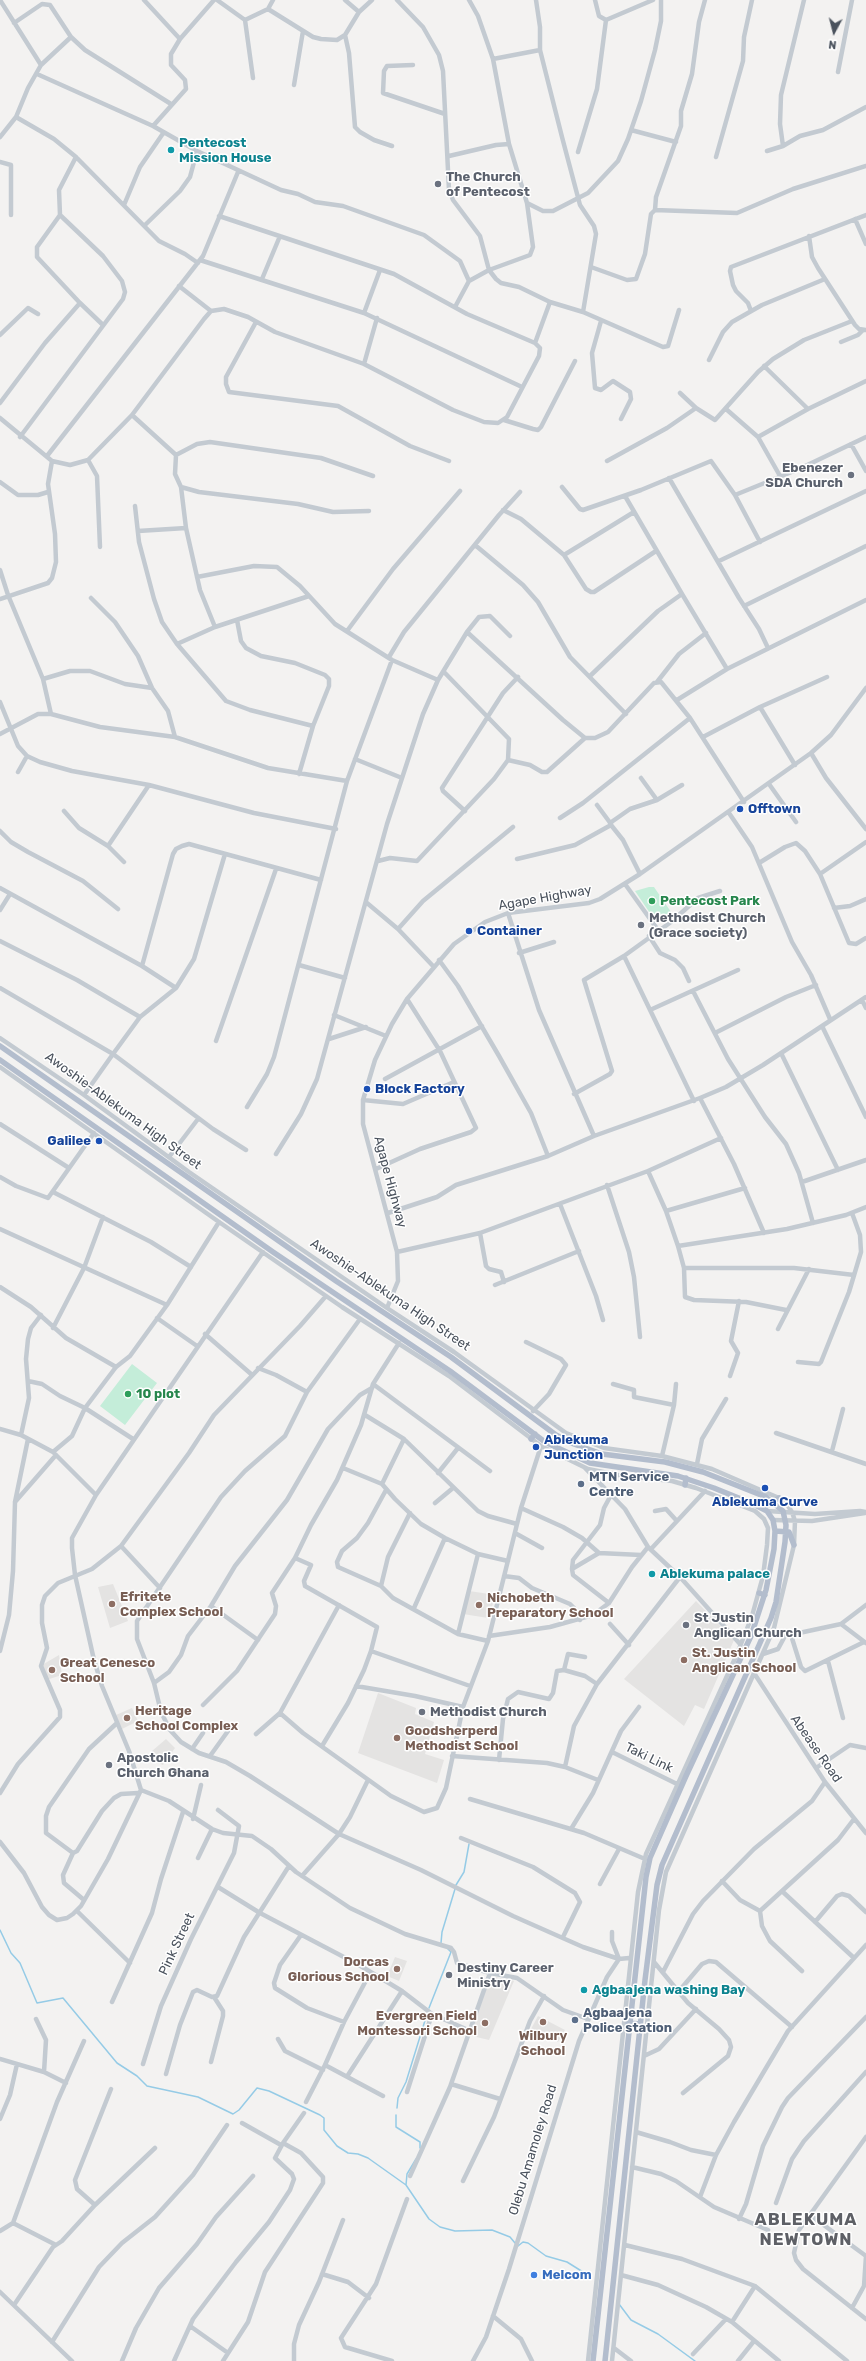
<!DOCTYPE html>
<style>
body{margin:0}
#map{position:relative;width:866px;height:2361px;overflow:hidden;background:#f3f2f1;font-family:Rubik,sans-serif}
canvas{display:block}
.north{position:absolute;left:814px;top:12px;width:40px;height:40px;-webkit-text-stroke:3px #fff;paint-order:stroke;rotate:187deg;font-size:11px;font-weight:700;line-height:16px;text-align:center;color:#4a525d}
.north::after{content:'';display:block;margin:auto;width:14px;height:18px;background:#4a525d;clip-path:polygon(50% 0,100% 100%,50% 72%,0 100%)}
</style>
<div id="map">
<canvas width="866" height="2361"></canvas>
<div class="north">N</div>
</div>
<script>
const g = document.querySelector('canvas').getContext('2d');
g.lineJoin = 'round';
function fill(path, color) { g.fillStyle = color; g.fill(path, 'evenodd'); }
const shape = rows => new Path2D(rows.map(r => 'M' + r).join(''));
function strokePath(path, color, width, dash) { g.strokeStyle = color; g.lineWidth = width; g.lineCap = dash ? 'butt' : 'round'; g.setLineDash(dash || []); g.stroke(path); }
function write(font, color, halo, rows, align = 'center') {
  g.font = font + ' Rubik,sans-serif'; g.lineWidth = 3; g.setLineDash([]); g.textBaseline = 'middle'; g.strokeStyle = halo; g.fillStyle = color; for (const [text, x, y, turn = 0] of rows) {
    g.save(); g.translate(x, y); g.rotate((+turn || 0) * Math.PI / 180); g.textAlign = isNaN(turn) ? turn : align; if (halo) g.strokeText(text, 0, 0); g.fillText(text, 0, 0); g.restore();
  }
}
const education = shape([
 [113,1584,128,1621,110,1628,98,1587],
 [469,1591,496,1595,488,1618,463,1614],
 [696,1601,734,1640,704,1709,695,1705,684,1726,624,1679],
 [59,1655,62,1675,46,1680,42,1665],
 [378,1693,416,1708,415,1714,434,1722,425,1754,444,1760,437,1783,358,1753],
 [132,1708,138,1721,122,1729,116,1715],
 [166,1739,175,1748,163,1765,158,1763,152,1751],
 [395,1957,407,1961,399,1981,387,1976],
 [496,1977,514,1981,489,2040,468,2035,488,1981],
 [538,2016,565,2030,558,2042,542,2032,539,2034,531,2029]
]);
const green = shape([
 [649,887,654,887,671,912,660,919,654,919,635,891],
 [132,1364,157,1383,125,1425,100,1406]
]);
const stream = shape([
 [456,1885,464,1872,469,1844],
 [0,1930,11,1953,20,1963,37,2003,63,1998,117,2063,137,2076,147,2086,198,2097,233,2114,239,2110,257,2088,269,2091,320,2115,324,2118,324,2130,337,2146,348,2153,358,2154,368,2158,406,2185,429,2219,440,2227,455,2231,492,2230,510,2237,515,2243],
 [441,1943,442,1932,455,1889],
 [429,2008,451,1952,448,1949],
 [397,2108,398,2098,406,2082,427,2014],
 [396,2115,396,2127,420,2142,420,2148],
 [406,2185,407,2174,416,2159],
 [518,2246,523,2242,528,2243,546,2256,567,2262,591,2277],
 [619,2304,631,2320,658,2334,695,2361]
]);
const minor = shape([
 [0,0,41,65],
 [144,0,180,39],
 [217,0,245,20,268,9,273,0],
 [345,0,359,12],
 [397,0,423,27,439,55,443,71,449,190,453,200,480,236,489,270,496,279,501,283,519,287,550,302,583,312,663,347,668,346,679,310],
 [536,0,540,27,540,50,562,137,580,205,594,226,596,234,583,312],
 [595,0,599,16,606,20,653,0],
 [268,9,313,37,321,39,337,40,345,35,359,12,372,0],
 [245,20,253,78],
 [14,23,42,4,50,5,71,37,85,50,171,104],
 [345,35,349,53,355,127,360,132,374,140,392,146],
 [493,59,540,50],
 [413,65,387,66,384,71,383,93,445,114],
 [838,72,852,0],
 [37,74,153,126,197,151,281,190,298,194,315,202,343,206,424,235,460,261,469,281],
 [294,85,303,31],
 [16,117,54,139,76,157,159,241,185,254,198,263],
 [153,126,186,89,185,80,171,65,171,54,180,39,214,0],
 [631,130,676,142],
 [0,137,16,117,28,88,41,65,71,37],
 [783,146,780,124,781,95,804,0],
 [767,151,783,146,800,136,823,130,866,107],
 [578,152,597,89,606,20],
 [449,156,496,145,509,144],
 [716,157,743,61,744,37,752,0],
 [0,162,11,165,11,215],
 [527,203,543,211,553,211,588,193,618,161,628,139,641,101,655,50,661,21,661,0],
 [124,205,140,167,164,132],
 [655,210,656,197,681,126,681,111,692,74,699,22,705,0],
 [60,215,37,247,37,257,80,303,103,325],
 [855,219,866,244],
 [145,225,180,191,190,177,197,151],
 [809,236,812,257,818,268,855,325,859,329,866,330],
 [200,260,364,313,522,387],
 [591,267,627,280,636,279,645,254,651,214,655,210,737,213,793,189,866,166],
 [262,279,280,236],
 [179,286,211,311],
 [455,307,469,281,489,270,530,255,533,247,527,203,509,144,493,59,478,16,469,0],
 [751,311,748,303,736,291,733,285,730,271,731,267,866,215],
 [364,313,380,270],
 [601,321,592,353,595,388,601,390,613,381,630,392,631,399,621,419],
 [256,322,226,377,226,384,229,392,338,406,410,446,449,461],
 [0,335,28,308,38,314],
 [841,342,858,335,863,330],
 [535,343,550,302],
 [709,360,723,332,732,322,762,305,825,279],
 [364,364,377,318],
 [764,366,808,409],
 [680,393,696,408,715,420,758,372,773,359,804,340,852,321],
 [0,403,45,343,80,303],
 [726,409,758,437,780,476],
 [132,415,176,455,175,474,181,487,186,528,200,590,215,627],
 [0,418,52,461,70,465,88,460,132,415,204,319,211,311,224,309,248,317,275,332,364,364,453,410,484,422,498,423,507,417,539,356,540,348,535,343,467,314,394,274,219,216],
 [504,420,533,429,538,430,541,427,575,361],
 [20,437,123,299,125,292,122,281,103,256,60,215,59,190,76,157],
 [758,437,808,409,866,381],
 [851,444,866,471],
 [176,455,197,444,210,442,321,458,373,476],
 [47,456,203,256,238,172],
 [88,460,97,476,100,547],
 [607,461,667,428,696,408],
 [669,478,739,598,759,629,768,648],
 [0,482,18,495,38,495,48,492],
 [181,487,199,492,298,504,333,512,369,511],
 [562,487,580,509,583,510,641,490,711,461,735,495,760,542],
 [735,495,799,469,866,437],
 [625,496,682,594],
 [135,506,139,542,154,599,162,622,177,644,226,701,250,710,313,726],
 [503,510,521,519,564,555,586,589,591,592,594,592,656,551],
 [138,531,186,528],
 [475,545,523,585,538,602,570,657,626,714],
 [564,555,634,512],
 [719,561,866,491],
 [0,570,8,595,43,679,51,714],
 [197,577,254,566,277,567,300,586,335,624,392,660,438,680],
 [91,598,115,622,138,656,152,688,168,711,175,737],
 [0,599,48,583,52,578,56,562,55,534,48,484,52,461],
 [744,606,866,546],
 [237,620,241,641,246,648,261,656,295,663,325,675,329,679,329,686,313,726,299,774],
 [347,631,393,569,460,491],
 [467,632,563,720,585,738,595,738,608,732,654,683,661,682,690,718,744,802],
 [177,644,215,627,309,596],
 [389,657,404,632,499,515,520,492],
 [444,672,509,739,508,760],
 [590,676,658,611,682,594,727,669],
 [43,679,70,671,90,671,125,684,152,688],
 [657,682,679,654,706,633],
 [677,700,727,669,866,600],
 [0,702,18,746,27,756,40,762,72,771,149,785,254,813,336,829],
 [760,707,795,765],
 [0,734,38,714,51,714,100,727,175,737,268,768,347,781],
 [703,737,760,707,827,677],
 [811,753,826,778,866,829],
 [355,759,402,778],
 [18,772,27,756],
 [641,778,657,800],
 [769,784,796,822],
 [597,805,611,824],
 [64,811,79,828,108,846,124,862],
 [465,811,443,791,442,788,503,693,518,677],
 [729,813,752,847,792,942,811,975,830,1019],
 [560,818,583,803,690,718],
 [610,823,630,809,657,800,682,785],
 [0,831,11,842,28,852,83,881,118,909],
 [108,846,149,785],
 [517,859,575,845,611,825,623,840,640,874],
 [378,861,390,858,417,861,494,779,508,760,530,765,542,772,547,772,585,738],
 [759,863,785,847,796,843,805,851,820,874,849,943,856,944,866,938],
 [820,874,866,842],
 [625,884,658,930],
 [0,888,142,966,176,988],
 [367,903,398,929,433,966],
 [834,908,850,906,866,899],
 [0,910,10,894],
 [508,913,539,1010,594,1136],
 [398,929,423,901,513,827],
 [649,936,660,953,675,960,683,968,689,981],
 [0,941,77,980,140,1017,113,1054,213,1129,246,1150],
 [519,953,554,942],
 [624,956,694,1101],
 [439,960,458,986,499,1056,531,1113,548,1156],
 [299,965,345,978],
 [142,966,173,854,176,849,182,846,189,844,321,880],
 [0,988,113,1054,84,1095],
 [693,991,728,1059,765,1117,786,1144,799,1173,813,1223],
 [862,1000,866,1008],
 [650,1010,738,970],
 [334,1015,386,1036],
 [140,1017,176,988,194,959,225,854],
 [822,1026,866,1117],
 [715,1033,786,997,816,985],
 [0,1038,84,1095,189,1172,387,1308,454,1352,566,1433,604,1448,662,1456,712,1469,779,1498,786,1503,792,1512,795,1521,794,1545,774,1628,666,1872,659,1910,612,2361],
 [329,1039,366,1027],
 [216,1041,276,869],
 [781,1053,838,1170],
 [0,1067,219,1222,342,1307,449,1376,541,1446,588,1469,618,1475,672,1481,696,1488,755,1511,764,1519,768,1528,767,1545,763,1576,752,1616,737,1654,646,1854,638,1892,588,2361],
 [385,1079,482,1026],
 [574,1094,610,1074,612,1071,584,980,624,956,671,922,698,898,720,891],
 [700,1098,734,1164,764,1233],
 [363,1100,403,1104,454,1082],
 [247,1107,267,1074,274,1057,347,781,392,660],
 [0,1124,69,1168],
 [276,1154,301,1114,317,1079,387,824,423,714,438,680,467,632,479,617,490,616,510,636],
 [169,1157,198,1119],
 [376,1169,420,1149,471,1132,476,1128,440,1051,407,999],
 [648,1171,666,1211,678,1246,684,1268,685,1297,694,1300,746,1302,786,1310],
 [0,1177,16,1186,48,1198,94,1133],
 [802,1182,866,1160],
 [607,1185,629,1252,634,1277,640,1337],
 [53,1192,151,1242,191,1267],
 [560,1204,596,1296,603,1320],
 [666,1211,745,1188],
 [388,1213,437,1197,456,1185,548,1156,594,1136,700,1098,726,1087,763,1065,866,997],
 [0,1229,167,1305],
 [480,1233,486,1266,489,1269,501,1272,504,1282],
 [678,1246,787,1229,846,1215,866,1207],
 [397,1252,480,1233,648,1171,721,1138],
 [684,1268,794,1268,854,1275],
 [495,1285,579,1251],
 [0,1287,31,1307,66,1338,116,1367],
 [387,1308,398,1281,397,1252,363,1124,363,1100,375,1060,392,1024,407,999,454,944,485,922,508,913,589,903,600,899,640,874,811,753,831,735,866,688],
 [157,1318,197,1346],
 [360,1319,307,1392,285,1436,245,1471,221,1497,137,1621,137,1639,154,1683,161,1712,170,1730,181,1742,199,1753,226,1762,250,1776,339,1834,421,1870,513,1916,583,1947,619,1959],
 [53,1328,84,1268,103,1217],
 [778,1329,809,1269],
 [205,1334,251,1374],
 [526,1342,561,1359,566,1365,549,1394,533,1411],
 [798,1362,819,1364,821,1362,849,1292,861,1252,860,1235,852,1213],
 [258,1368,276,1375,307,1392],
 [730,1376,738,1353,731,1341,739,1301],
 [28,1381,42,1384,60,1396,85,1408,133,1439],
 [373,1384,490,1471],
 [613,1384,634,1390,634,1397,674,1405],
 [365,1415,404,1439,478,1511,488,1516,517,1524],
 [0,1429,21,1435,53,1452,96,1495],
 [776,1433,866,1464],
 [21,1435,29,1398,26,1359,28,1339,31,1328,41,1315],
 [832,1451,843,1409],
 [53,1452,72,1436,85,1408,116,1367,130,1356,167,1305,219,1222],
 [662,1456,674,1405,676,1384],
 [697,1464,702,1439,726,1399],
 [343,1468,382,1484,395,1499,421,1524,445,1538,478,1554,508,1561],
 [585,1468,625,1509,648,1547,680,1577,740,1644],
 [438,1473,458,1448],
 [382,1484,404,1439],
 [386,1490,368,1523,357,1538,342,1551,337,1562,338,1567,381,1586,393,1598,458,1634,488,1641],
 [15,1502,56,1455],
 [435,1503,453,1488],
 [521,1508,563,1527,582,1538,599,1553],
 [655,1511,666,1509,676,1520],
 [767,1511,815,1514,860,1511,866,1512],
 [773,1520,812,1521,865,1513],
 [515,1533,542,1548],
 [121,1546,160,1588],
 [651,1549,705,1491],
 [295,1558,311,1565,304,1581,305,1586,377,1627,371,1651,364,1670,348,1703,322,1746],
 [572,1569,573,1560,600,1525,604,1508,611,1495],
 [504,1576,519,1578,532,1588,570,1604,575,1609,580,1620],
 [381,1586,388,1557,410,1513],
 [609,1603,573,1575,572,1569,599,1553,641,1555],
 [211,1606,258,1640],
 [414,1608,445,1538],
 [610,1624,629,1645],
 [841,1624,866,1643],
 [458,1634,478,1554],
 [772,1634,785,1636,841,1624,866,1605],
 [791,1635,801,1667,805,1671,864,1642],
 [489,1636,550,1627,593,1615,609,1603,632,1567,648,1547],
 [0,1651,9,1615,13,1571,15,1502,28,1439],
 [371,1651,470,1686],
 [763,1654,778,1649,785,1636],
 [828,1661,843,1718],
 [564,1670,568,1654,585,1657],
 [754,1673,825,1782,866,1833],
 [154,1683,169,1672,181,1655,188,1636,211,1606,235,1566,287,1500,328,1429,360,1395,372,1388],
 [597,1684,680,1577],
 [356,1686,415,1696,463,1707],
 [203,1705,237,1671,275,1614,276,1606,272,1593,295,1558,311,1525,337,1480,361,1425,373,1384,399,1343],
 [280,1713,303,1733,391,1796,424,1812,437,1808,446,1788,463,1707,488,1641,521,1508,541,1446],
 [256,1734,280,1713,339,1605],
 [192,1749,203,1733],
 [612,1752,677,1784],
 [210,1756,228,1731],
 [452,1756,547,1763,565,1767,598,1780],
 [499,1760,503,1719,508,1699,518,1692,549,1699,553,1693,557,1671,564,1670,585,1676,597,1684,574,1726,565,1767],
 [816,1768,850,1745,866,1748],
 [141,1790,169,1801,212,1829,223,1833,252,1836,271,1849,296,1872,350,1908,405,1934,451,1948,454,1952,457,1963,490,1973],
 [0,1793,18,1764,60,1717,60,1710,41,1666,47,1648,42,1623,42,1605,45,1596,58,1583,92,1569,121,1546,189,1453,214,1415,300,1326,326,1296],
 [470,1799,584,1833,645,1859],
 [193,1819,201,1785],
 [571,1829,593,1793,621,1731,639,1707],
 [461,1838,533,1867,575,1893,580,1902,563,1937],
 [0,1842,24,1873,42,1907,49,1915,57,1920,67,1918,73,1914,81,1906,108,1859,141,1790,129,1751,102,1686,94,1660,75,1575,72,1548,72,1538,96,1495,263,1252],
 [73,1853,77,1851,102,1811,114,1798,121,1794,138,1793],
 [198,1858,212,1829],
 [302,1876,339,1834,350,1817,368,1780],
 [722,1881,740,1900,760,1911,838,1840,854,1819],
 [600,1884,619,1849],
 [218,1887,260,1913,359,1965,402,1991,432,2014,468,2030],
 [783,1892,854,1958],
 [84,1900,64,1883,63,1875,73,1853,46,1833,46,1816,49,1807,89,1749,117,1723],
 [77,1911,130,1963],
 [760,1911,762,1926,770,1941,802,1971],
 [815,1922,837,1896,842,1894,849,1896,866,1912],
 [612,1932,612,1941,619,1959],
 [301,1935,280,1965,274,1983,275,1988,307,2008,344,2022],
 [654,1962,688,2003,719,2029,729,2040,731,2047,728,2056,683,2093],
 [663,1972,693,1914,703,1901,754,1849,812,1801,825,1782],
 [679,1991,702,1964,709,1961,716,1962,792,2027],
 [112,2002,152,1913,161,1879,183,1812],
 [36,2019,46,2040,44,2072],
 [278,2039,285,2051,323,2070],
 [644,2056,659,2049,696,2009],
 [0,2059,44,2072,66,2083],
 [211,2062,223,2016,223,2011,214,1997],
 [143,2064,161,2006,191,1939,234,1853,239,1826,218,1810],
 [325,2065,344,2022,370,1973],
 [166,2074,180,2025,193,1992,197,1990,212,1997,217,1996,244,1937,289,1866],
 [348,2075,402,1991],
 [451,2084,500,2099],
 [407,2092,432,2014],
 [306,2102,325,2065,383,2096],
 [0,2119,10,2095,17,2064],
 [242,2123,281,2145],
 [636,2132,670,2142,691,2150,716,2155],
 [866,2137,799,2230,794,2253,796,2260,803,2269,866,2319],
 [283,2143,304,2113],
 [632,2167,661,2174,676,2181,714,2207,768,2230],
 [410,2176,450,2087,490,1973,517,1978,563,2010,588,2019],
 [463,2181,494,2117,530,2021,544,1996],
 [700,2197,716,2155,734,2122,788,2031,866,1945],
 [776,2203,792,2159,804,2141,866,2072],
 [95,2205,77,2189,75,2180,111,2089],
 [810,2215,866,2256],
 [739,2219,746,2204,763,2146,782,2107,788,2098,866,2017],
 [13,2223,56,2245],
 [0,2231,13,2223,57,2102,84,2041],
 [625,2245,682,2259,755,2286,847,2361],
 [322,2274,348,2282,369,2298],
 [621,2275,658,2285,706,2307,732,2322,779,2361],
 [0,2292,72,2361],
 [14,2305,53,2247,62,2241,95,2205,155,2148],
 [852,2308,864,2286,866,2256],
 [493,2316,521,2339,532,2361],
 [732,2322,755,2286],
 [190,2326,228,2353],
 [52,2342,99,2267,122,2243,155,2217,193,2175,227,2125],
 [614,2348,631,2361],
 [693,2354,726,2319],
 [122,2361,136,2328,159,2288,197,2244,216,2217,253,2176],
 [174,2361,193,2319,236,2262,269,2222,290,2190,294,2179,292,2174,275,2158,283,2143,301,2153,323,2177,323,2183,265,2272,248,2322,223,2361],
 [294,2361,294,2344,299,2325,319,2282,343,2220],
 [392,2361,345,2347,341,2338,376,2284,407,2199],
 [473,2361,486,2337,509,2269,579,2041,607,1977,619,1959,629,1958],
 [738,2361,754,2341]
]);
const major = shape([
 [0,1046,336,1281,451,1357,556,1435,571,1443,602,1454,665,1462,703,1472,766,1497,783,1511,786,1525,785,1542,776,1602,771,1618,662,1865,657,1885,645,1980,605,2361],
 [0,1060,273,1252,450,1371,545,1442,590,1463,678,1476,714,1488,751,1503,767,1511,773,1520,775,1531,774,1549,766,1590,751,1636,686,1776,650,1858,646,1877,593,2361],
 [531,1439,535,1434],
 [685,1485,686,1478],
 [759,1505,768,1505,779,1498],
 [775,1531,789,1532,794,1545],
 [759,1593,765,1595],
 [628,2023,640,2024]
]);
const markers = [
 [171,150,4,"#0f9aa8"],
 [438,184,4,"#6b7280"],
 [851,475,4,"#6b7280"],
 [740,809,4,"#1a4fb4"],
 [652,901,4,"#2e9e5b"],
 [641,925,4,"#6b7280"],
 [469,931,4,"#1a4fb4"],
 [367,1089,4,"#1a4fb4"],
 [99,1141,4,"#1a4fb4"],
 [128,1394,4,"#2e9e5b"],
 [536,1447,4,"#1a4fb4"],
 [581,1484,4,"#5c6f8a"],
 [765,1488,4,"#1a4fb4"],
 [652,1574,4,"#0f9aa8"],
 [112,1604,4,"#8d6e63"],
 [479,1605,4,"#8d6e63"],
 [686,1625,4,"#6b7280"],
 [684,1660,4,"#8d6e63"],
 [52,1670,4,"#8d6e63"],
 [422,1712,4,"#6b7280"],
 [127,1718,4,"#8d6e63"],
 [397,1738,4,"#8d6e63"],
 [109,1765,4,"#6b7280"],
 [397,1969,4,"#8d6e63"],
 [449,1975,4,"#6b7280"],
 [584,1990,4,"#0f9aa8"],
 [575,2020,4,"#5c6f8a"],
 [543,2022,4,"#8d6e63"],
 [485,2023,4,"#8d6e63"],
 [534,2275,4,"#3f7fe0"]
];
const cultureNames = [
 ["Pentecost",179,143],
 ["Mission House",179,158],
 ["Ablekuma palace",660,1574],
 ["Agbaajena washing Bay",592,1990]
];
const worshipNames = [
 ["The Church",446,177],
 ["of Pentecost",446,192],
 ["Ebenezer",843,468,"right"],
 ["SDA Church",843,483,"right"],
 ["Methodist Church",649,918],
 ["(Grace society)",649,933],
 ["St Justin",694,1618],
 ["Anglican Church",694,1633],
 ["Methodist Church",430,1712],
 ["Apostolic",117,1758],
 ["Church Ghana",117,1773],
 ["Destiny Career",457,1968],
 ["Ministry",457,1983]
];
const transitNames = [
 ["Offtown",748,809],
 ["Container",477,931],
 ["Block Factory",375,1089],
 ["Galilee",91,1141,"right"],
 ["Ablekuma",544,1440],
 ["Junction",544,1455],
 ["Ablekuma Curve",765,1502,"center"]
];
const streetNames = [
 ["Agape Highway",545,898,-10],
 ["Awoshie-Ablekuma High Street",123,1111,36],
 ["Agape Highway",390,1182,75],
 ["Awoshie-Ablekuma High Street",390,1295,34],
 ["Abease Road",816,1749,55],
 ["Taki Link",649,1758,26],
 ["Pink Street",177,1944,-65],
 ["Olebu Amamoley Road",533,2150,-73]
];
const leisureNames = [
 ["Pentecost Park",660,901],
 ["10 plot",136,1394]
];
const serviceNames = [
 ["MTN Service",589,1477],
 ["Centre",589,1492],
 ["Agbaajena",583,2013],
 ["Police station",583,2028]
];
const educationNames = [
 ["Efritete",120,1597],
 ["Complex School",120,1612],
 ["Nichobeth",487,1598],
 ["Preparatory School",487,1613],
 ["St. Justin",692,1653],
 ["Anglican School",692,1668],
 ["Great Cenesco",60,1663],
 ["School",60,1678],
 ["Heritage",135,1711],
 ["School Complex",135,1726],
 ["Goodsherperd",405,1731],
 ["Methodist School",405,1746],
 ["Dorcas",389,1962,"right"],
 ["Glorious School",389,1977,"right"],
 ["Evergreen Field",477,2016,"right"],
 ["Montessori School",477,2031,"right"],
 ["Wilbury",543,2036,"center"],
 ["School",543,2051,"center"]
];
const shopNames = [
 ["Melcom",542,2275]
];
const districtNames = [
 ["ABLEKUMA",806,2220],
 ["NEWTOWN",806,2240]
];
fill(education, '#e4e3e2');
fill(green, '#c4edd9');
strokePath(stream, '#95cbe6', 1.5);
strokePath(minor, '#c3cad1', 4.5);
strokePath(major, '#b3bdcd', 5.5);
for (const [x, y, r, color] of markers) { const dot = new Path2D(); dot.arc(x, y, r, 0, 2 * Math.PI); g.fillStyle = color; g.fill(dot); strokePath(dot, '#fff', 1.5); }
write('bold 13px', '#0d838f', '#fff', cultureNames, 'left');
write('bold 13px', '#5b616d', '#fff', worshipNames, 'left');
write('bold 13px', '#164399', '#fff', transitNames, 'left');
write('13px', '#4a525d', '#fff', streetNames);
write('bold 13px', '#27864d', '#fff', leisureNames, 'left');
write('bold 13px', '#4e5e75', '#fff', serviceNames, 'left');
write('bold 13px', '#785e54', '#fff', educationNames, 'left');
write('bold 13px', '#366cbe', '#fff', shopNames, 'left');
g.letterSpacing = '1px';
write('bold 17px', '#5e6066', '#fff', districtNames);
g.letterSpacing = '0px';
</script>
